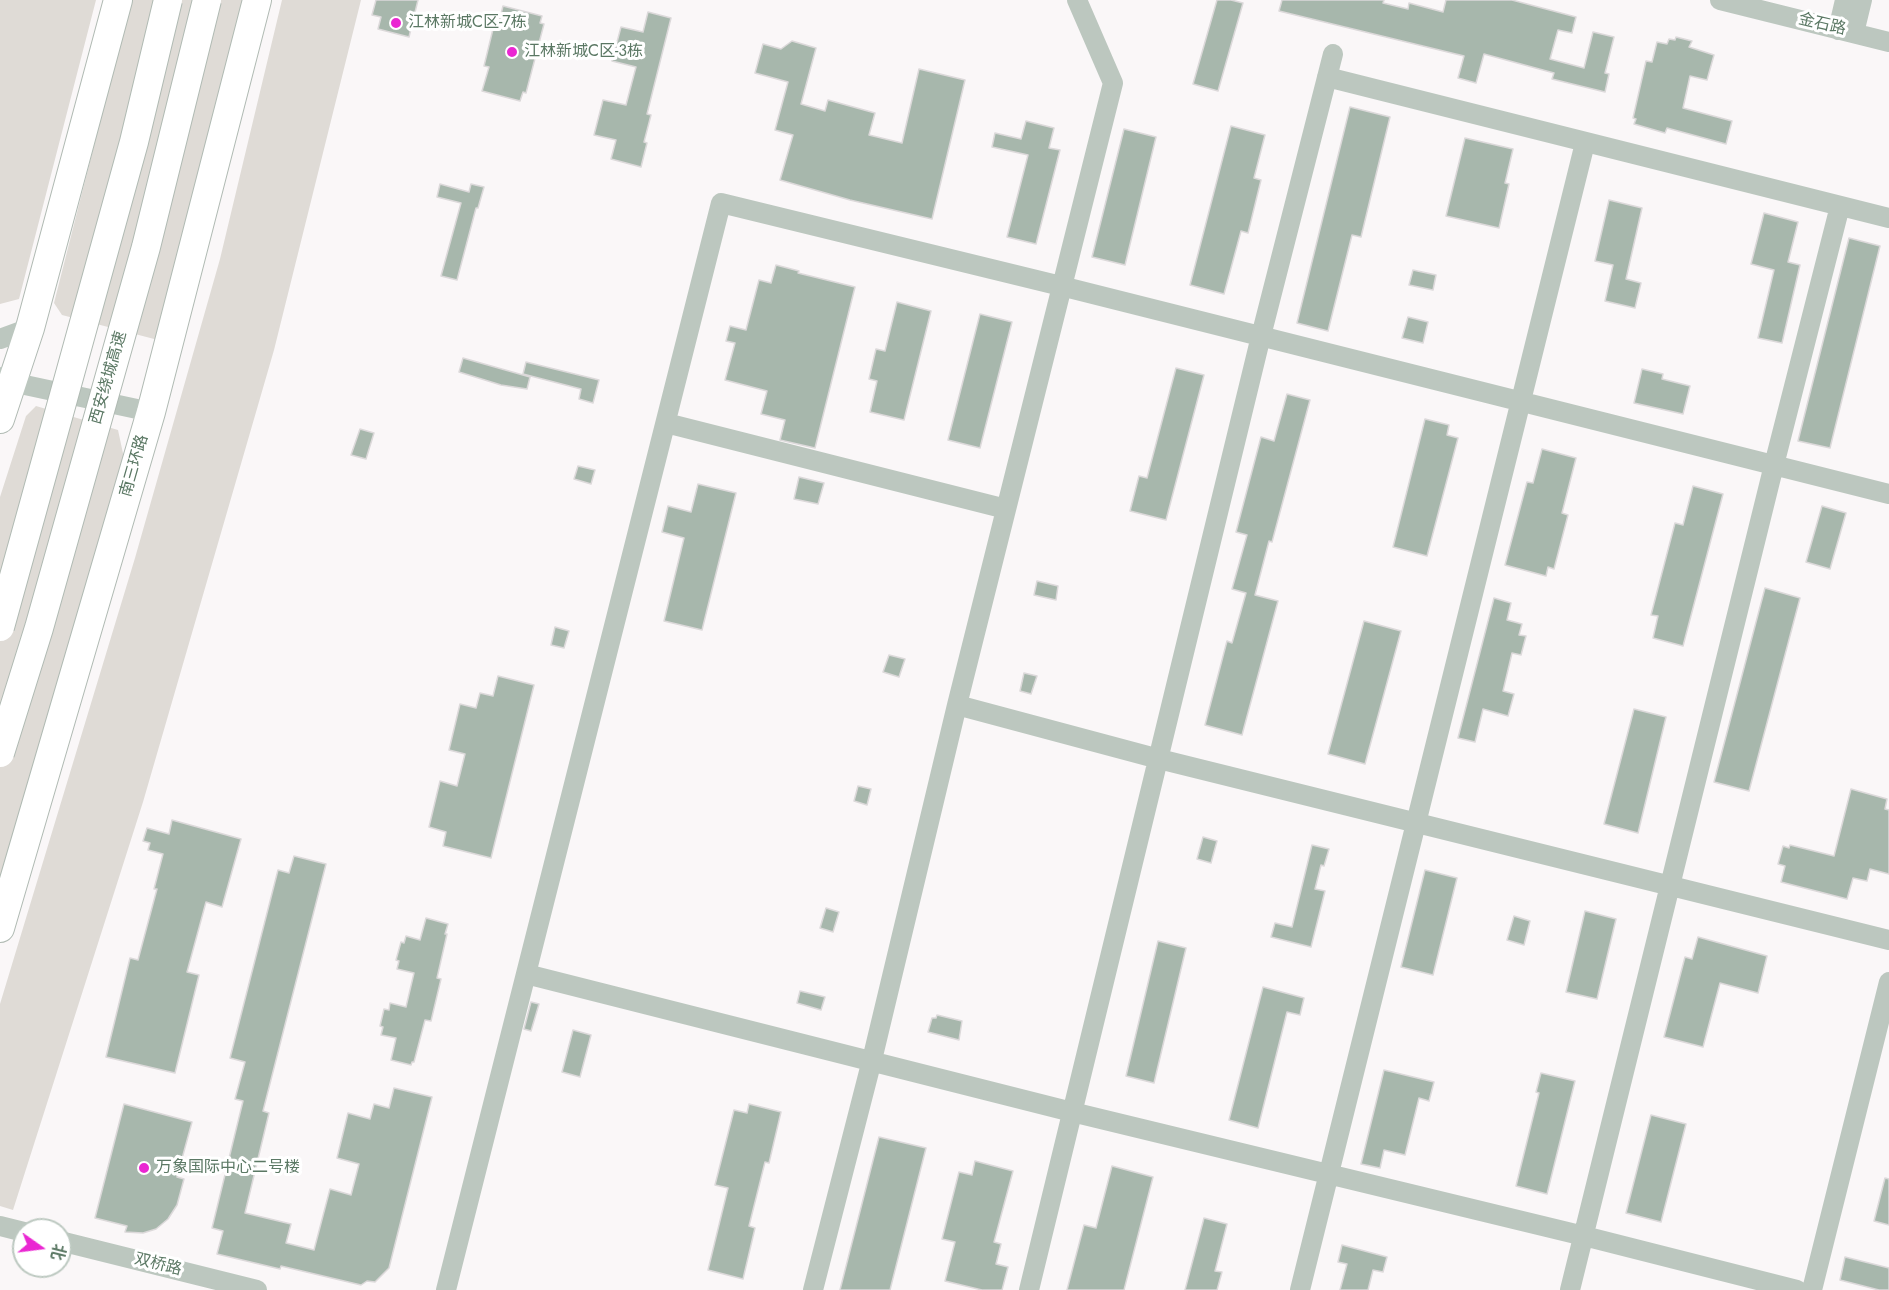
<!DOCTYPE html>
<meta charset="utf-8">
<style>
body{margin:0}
#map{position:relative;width:1889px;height:1290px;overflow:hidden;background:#faf7f8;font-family:Jost,"Noto Sans SC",sans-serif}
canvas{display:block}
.north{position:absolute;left:12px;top:1218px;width:60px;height:60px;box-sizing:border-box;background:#fff;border:2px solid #bdc9c1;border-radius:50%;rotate:104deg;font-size:16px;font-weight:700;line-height:24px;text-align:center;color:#5b7864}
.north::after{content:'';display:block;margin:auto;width:21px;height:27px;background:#ea27d2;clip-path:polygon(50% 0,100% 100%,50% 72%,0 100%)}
</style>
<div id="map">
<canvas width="1889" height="1290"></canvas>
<div class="north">北</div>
</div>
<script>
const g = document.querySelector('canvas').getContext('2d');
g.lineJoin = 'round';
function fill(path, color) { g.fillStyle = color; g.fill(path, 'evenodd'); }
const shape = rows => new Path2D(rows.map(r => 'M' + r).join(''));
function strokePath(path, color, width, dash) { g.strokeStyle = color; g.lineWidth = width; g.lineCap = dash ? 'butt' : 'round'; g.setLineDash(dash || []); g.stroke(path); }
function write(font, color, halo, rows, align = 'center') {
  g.font = font + ' Jost,"Noto Sans SC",sans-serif'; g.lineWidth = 6; g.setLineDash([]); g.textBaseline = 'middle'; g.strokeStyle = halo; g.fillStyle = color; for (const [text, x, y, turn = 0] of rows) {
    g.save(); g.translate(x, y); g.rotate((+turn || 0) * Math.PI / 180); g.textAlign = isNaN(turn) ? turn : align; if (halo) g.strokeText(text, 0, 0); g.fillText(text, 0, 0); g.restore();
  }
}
const green = shape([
 [0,0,96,0,19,299,0,304],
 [131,0,243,0,158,340,62,315,54,303],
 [282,0,361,0,274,350,143,802,13,1210,0,1206,0,1004,135,558,220,259],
 [36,406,118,430,124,458,0,881,0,497,26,416]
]);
const building = shape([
 [376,0,418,0,409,37,378,29,381,17,372,15,376,0],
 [1217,0,1231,0,1243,3,1218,91,1193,84,1217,0],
 [1282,0,1384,0,1383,3,1408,9,1409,3,1443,12,1446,0,1512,0,1576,17,1572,33,1558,30,1550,59,1584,68,1593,32,1614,37,1605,73,1609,74,1605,92,1552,79,1554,73,1484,54,1476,83,1458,78,1464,56,1279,11,1282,0],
 [503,6,542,16,540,23,544,24,526,93,523,92,520,101,482,91,489,67,484,66,493,29,497,30,503,6],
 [648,12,671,18,647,114,651,115,644,142,647,143,641,167,611,159,616,140,594,135,603,100,626,105,636,67,612,61,621,27,643,32,648,12],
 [1676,37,1692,41,1689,47,1714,55,1707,80,1690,76,1683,108,1732,121,1726,144,1667,128,1665,133,1634,124,1636,119,1633,118,1646,61,1652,62,1657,42,1667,44,1669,39,1675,40,1676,37],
 [792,41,816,48,801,104,825,111,828,100,875,113,869,135,902,143,919,69,965,80,932,219,850,200,780,180,793,135,775,130,788,82,755,73,763,44,781,49,792,41],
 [1350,107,1390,117,1361,237,1352,235,1328,331,1297,323,1350,107],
 [1026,121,1054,128,1049,148,1060,150,1036,244,1007,237,1028,155,992,147,995,133,1021,139,1026,121],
 [1231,126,1265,135,1254,178,1261,180,1248,233,1241,231,1224,294,1190,285,1231,126],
 [1124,129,1156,137,1125,265,1092,257,1124,129],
 [1465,138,1513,149,1505,183,1509,184,1499,228,1446,216,1465,138],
 [440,184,469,192,471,184,484,187,478,208,476,208,457,280,441,276,461,203,437,197,440,184],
 [1609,200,1642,208,1626,279,1641,283,1635,308,1605,301,1613,265,1595,261,1609,200],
 [1764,213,1798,222,1788,262,1800,265,1782,343,1758,338,1774,270,1751,264,1764,213],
 [1849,238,1880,246,1830,448,1798,441,1849,238],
 [776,265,799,271,798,273,855,287,815,448,780,440,785,420,761,414,767,391,725,380,735,343,726,341,730,326,746,330,759,280,771,283,776,265],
 [1413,270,1436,275,1433,290,1409,285,1413,270],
 [897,302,931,311,904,420,870,412,877,381,869,379,876,349,885,351,897,302],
 [980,314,1012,322,980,448,948,440,980,314],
 [1408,317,1428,322,1423,343,1402,338,1408,317],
 [463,358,530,377,527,389,501,385,459,372,463,358],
 [526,362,599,380,593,403,579,399,581,389,523,374,526,362],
 [1176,368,1204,375,1166,520,1130,511,1139,476,1147,478,1176,368],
 [1642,369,1663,374,1662,379,1690,386,1683,414,1634,403,1642,369],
 [1287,394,1310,400,1272,542,1269,541,1255,595,1278,601,1242,735,1205,725,1227,641,1232,643,1246,593,1232,589,1247,535,1236,532,1261,437,1274,441,1287,394],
 [1425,419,1449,425,1447,435,1458,438,1427,556,1393,547,1425,419],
 [360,429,374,433,366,459,351,455,360,429],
 [1542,449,1576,458,1562,513,1568,515,1554,569,1548,567,1546,576,1505,565,1527,482,1533,483,1542,449],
 [578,466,595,470,591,484,574,479,578,466],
 [799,477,824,483,818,504,794,499,799,477],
 [698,484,736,493,702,630,664,621,684,538,662,532,668,506,691,512,698,484],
 [1693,486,1723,494,1683,646,1653,638,1658,616,1651,615,1675,523,1683,525,1693,486],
 [1822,506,1846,513,1830,569,1806,562,1822,506],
 [1037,581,1058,586,1056,600,1034,595,1037,581],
 [1765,588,1800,598,1749,791,1714,782,1765,588],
 [1494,598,1511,603,1507,620,1522,624,1519,635,1526,636,1521,655,1512,653,1503,691,1514,694,1508,716,1483,709,1475,742,1458,738,1494,598],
 [1364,621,1401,631,1365,764,1328,754,1364,621],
 [555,627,569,631,564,648,551,645,555,627],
 [889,655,905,659,899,677,883,672,889,655],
 [1024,673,1037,676,1031,694,1020,691,1024,673],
 [498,676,534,685,491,858,443,846,446,832,429,827,440,781,457,786,465,754,449,750,460,704,476,708,480,693,493,696,498,676],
 [1634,709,1666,717,1638,833,1604,824,1634,709],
 [858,786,871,789,867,805,854,801,858,786],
 [1851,789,1887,799,1885,809,1889,810,1889,874,1870,869,1867,881,1853,878,1847,899,1781,882,1785,866,1778,864,1783,846,1789,848,1790,845,1834,856,1851,789],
 [172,820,241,839,222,907,206,902,187,972,199,975,175,1073,106,1057,130,958,138,960,157,889,154,889,163,854,148,850,150,843,143,841,147,828,169,834,172,820],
 [1203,837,1217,841,1211,863,1197,859,1203,837],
 [1312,845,1329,849,1324,866,1321,865,1315,889,1325,891,1311,947,1271,937,1275,923,1292,927,1312,845],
 [294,856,326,864,263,1111,269,1113,245,1213,291,1224,286,1243,314,1250,330,1189,351,1195,359,1164,337,1158,348,1113,370,1119,374,1104,389,1108,394,1088,432,1097,389,1268,375,1282,367,1281,361,1285,281,1266,280,1269,217,1254,223,1231,212,1228,243,1101,235,1099,245,1062,230,1058,278,870,289,873,294,856],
 [1425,870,1457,878,1433,975,1401,967,1425,870],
 [826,908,839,912,833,932,820,928,826,908],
 [1585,911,1616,919,1597,999,1566,992,1585,911],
 [1514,916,1530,921,1524,945,1507,940,1514,916],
 [426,918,448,924,445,934,447,934,437,978,441,979,431,1021,425,1020,414,1062,412,1062,411,1065,391,1060,396,1038,381,1035,383,1027,380,1026,384,1009,389,1010,390,1003,406,1007,414,973,397,969,399,961,396,960,401,942,404,943,406,936,420,940,426,918],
 [1698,937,1767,956,1758,993,1720,983,1703,1047,1664,1037,1685,957,1692,959,1698,937],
 [1158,941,1186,948,1154,1083,1126,1076,1158,941],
 [1263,987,1304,998,1300,1015,1287,1012,1258,1128,1229,1120,1263,987],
 [800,991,825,997,821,1010,797,1003,800,991],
 [531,1002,539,1004,531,1031,524,1029,531,1002],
 [937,1015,962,1021,959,1040,928,1032,932,1018,936,1018,937,1015],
 [573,1030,591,1035,580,1077,562,1072,573,1030],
 [1384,1070,1434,1082,1429,1101,1419,1098,1405,1155,1384,1150,1380,1168,1361,1164,1384,1070],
 [1541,1073,1575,1081,1547,1194,1516,1186,1539,1093,1536,1092,1541,1073],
 [124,1104,192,1122,177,1177,184,1179,177,1205,168,1219,156,1229,143,1233,125,1232,127,1226,95,1218,124,1104],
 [749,1104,781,1112,769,1163,765,1162,749,1226,755,1228,743,1279,708,1270,728,1188,715,1185,734,1110,747,1113,749,1104],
 [1651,1115,1686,1124,1661,1222,1626,1213,1651,1115],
 [879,1137,926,1148,890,1290,840,1290,879,1137],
 [975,1161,1013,1171,994,1242,1001,1244,996,1264,1008,1267,1002,1290,982,1290,945,1281,955,1242,942,1239,959,1172,972,1175,975,1161],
 [1112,1166,1153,1177,1124,1290,1067,1290,1084,1225,1096,1228,1112,1166],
 [1885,1178,1889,1179,1889,1225,1874,1221,1885,1178],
 [1204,1218,1227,1224,1215,1271,1222,1272,1217,1290,1185,1290,1204,1218],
 [1342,1245,1387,1257,1383,1272,1373,1270,1368,1290,1340,1290,1347,1264,1338,1262,1342,1245],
 [1845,1257,1889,1268,1889,1290,1879,1290,1840,1280,1845,1257]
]);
const minor = shape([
 [1720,0,1889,42],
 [1838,30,1845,0],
 [1854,33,1862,0],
 [1327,77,1889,218],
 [0,339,30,328],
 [2,377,11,382,151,412],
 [666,423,1006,509],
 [957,705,1159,759,1889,940],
 [526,974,1072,1112,1584,1236,1797,1290],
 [0,1226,24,1232],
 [60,1241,257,1290],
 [446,1290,721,203,1061,286,1889,494],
 [813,1290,872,1060,957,705,1113,83,1077,0],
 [1029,1290,1261,336,1333,54],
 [1300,1290,1585,143],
 [1570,1290,1774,465,1840,206],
 [1812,1290,1889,982]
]);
const highway = shape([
 [0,419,30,328,118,0],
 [0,928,151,412,257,0]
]);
const highwayBridge = shape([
 [0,627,134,142,168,0],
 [0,753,39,628,146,247,207,0]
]);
const markers = [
 [396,23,6,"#ea27d2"],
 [512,52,6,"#ea27d2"],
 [144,1168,6,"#ea27d2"]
];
const poiNames = [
 ["江林新城C区-7栋",408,23],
 ["江林新城C区-3栋",524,52],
 ["万象国际中心二号楼",156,1168]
];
const streetNames = [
 ["金石路",1822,25,13],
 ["西安绕城高速",109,378,-74],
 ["南三环路",135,466,-74],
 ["双桥路",158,1265,14]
];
fill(green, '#dfdbd6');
fill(building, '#a7b7ac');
strokePath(building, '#dcd9da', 1.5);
strokePath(highway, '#b0bab3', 30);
strokePath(minor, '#bcc7bf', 20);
strokePath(highway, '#fff', 28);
strokePath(highwayBridge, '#b0bab3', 30, []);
strokePath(highwayBridge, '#fff', 28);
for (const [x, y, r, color] of markers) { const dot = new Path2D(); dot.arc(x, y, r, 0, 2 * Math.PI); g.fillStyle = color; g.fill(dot); strokePath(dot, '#fff', 2); }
write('16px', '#5b7864', '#fff', poiNames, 'left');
write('16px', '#5b7864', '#fff', streetNames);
</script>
